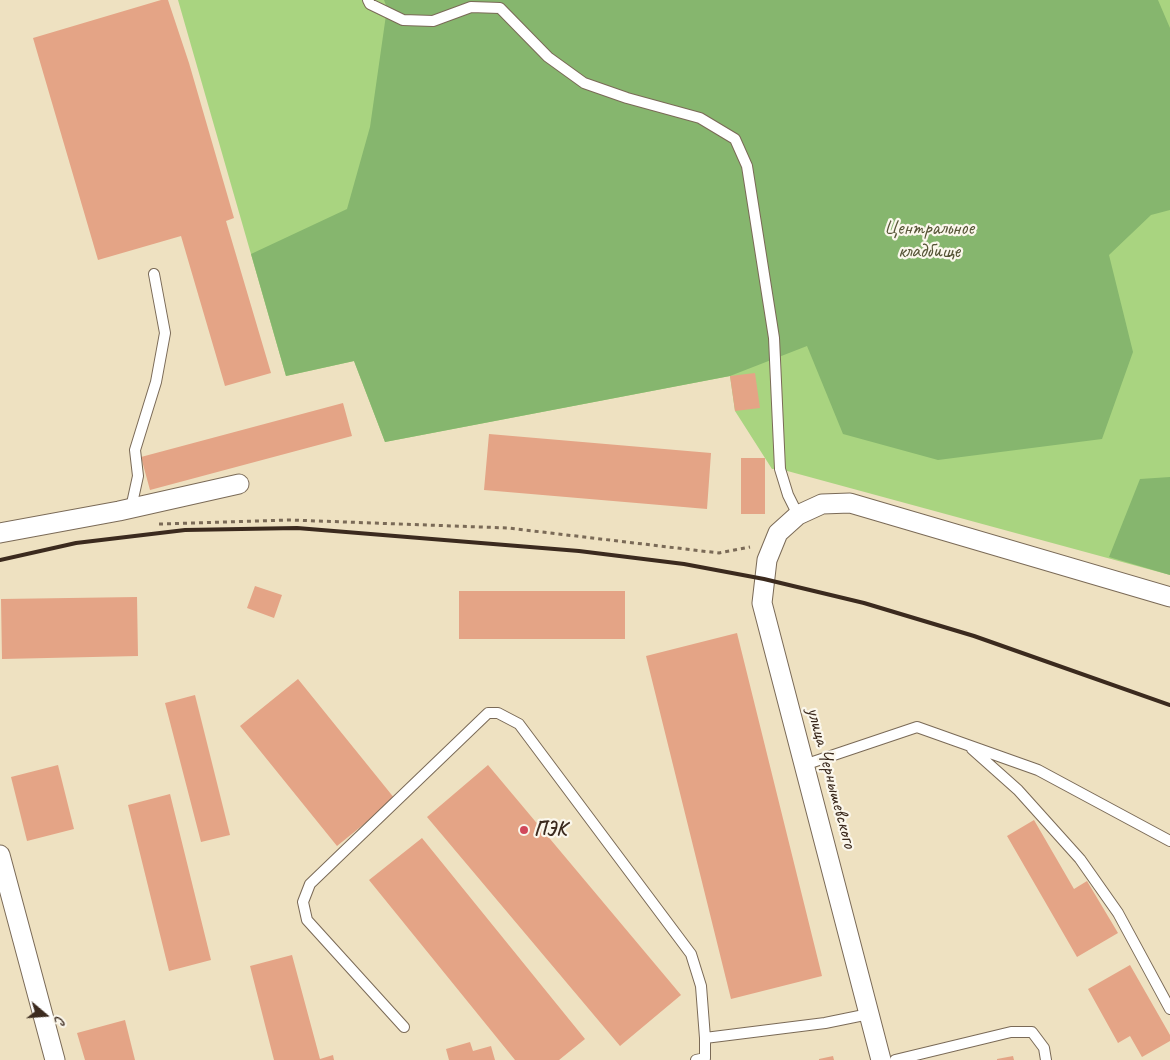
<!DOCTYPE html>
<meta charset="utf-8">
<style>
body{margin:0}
#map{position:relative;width:1170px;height:1060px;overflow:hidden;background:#eee1c1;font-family:Caveat,sans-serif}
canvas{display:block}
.north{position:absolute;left:20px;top:990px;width:50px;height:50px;-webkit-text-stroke:4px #fbf7ec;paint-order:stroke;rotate:108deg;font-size:14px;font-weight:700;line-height:20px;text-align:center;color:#3b2a1e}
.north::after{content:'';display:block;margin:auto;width:18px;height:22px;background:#3b2a1e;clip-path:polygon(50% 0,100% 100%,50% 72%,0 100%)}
</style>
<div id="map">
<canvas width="1170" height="1060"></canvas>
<div class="north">С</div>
</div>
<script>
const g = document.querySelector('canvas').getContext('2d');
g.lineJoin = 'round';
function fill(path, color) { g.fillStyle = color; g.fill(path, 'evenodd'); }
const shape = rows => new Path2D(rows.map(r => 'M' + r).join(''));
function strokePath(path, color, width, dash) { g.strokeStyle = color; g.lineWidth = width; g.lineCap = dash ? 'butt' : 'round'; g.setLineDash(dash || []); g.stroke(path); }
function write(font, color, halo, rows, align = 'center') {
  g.font = font + ' Caveat,sans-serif'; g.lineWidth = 4.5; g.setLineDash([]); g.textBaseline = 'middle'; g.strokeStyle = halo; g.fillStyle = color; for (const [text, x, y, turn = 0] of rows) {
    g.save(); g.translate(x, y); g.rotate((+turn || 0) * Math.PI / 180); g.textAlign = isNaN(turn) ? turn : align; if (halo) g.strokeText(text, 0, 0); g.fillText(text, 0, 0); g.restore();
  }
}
const green = shape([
 [178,0,1170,0,1170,575,780,469,772,469,735,411,730,376,385,442,354,361,286,376]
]);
const forest = shape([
 [384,0,1158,0,1170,28,1170,210,1151,215,1109,255,1133,352,1102,439,938,460,843,434,807,346,730,376,385,442,354,361,286,376,251,254,347,209,370,127,387,8],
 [1170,477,1170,575,1109,557,1140,479]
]);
const building = shape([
 [161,0,168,0,189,63,234,218,226,221,271,373,225,386,181,236,98,260,33,38],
 [755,373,760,408,735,411,730,376],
 [343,403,352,436,150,490,141,457],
 [489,434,711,453,707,509,484,490],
 [741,458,765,458,765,514,741,514],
 [255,586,282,595,274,618,247,608],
 [459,591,625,591,625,639,459,639],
 [137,597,138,656,2,659,1,599],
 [737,633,822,976,731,999,646,656],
 [298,679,395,799,337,846,240,726],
 [195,695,230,835,201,842,165,703],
 [58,765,74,829,27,841,11,777],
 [488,765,681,995,620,1046,427,817],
 [170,794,211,960,169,971,128,805],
 [1034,820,1074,889,1087,881,1118,933,1077,957,1007,836],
 [422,838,585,1039,559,1060,515,1060,369,880],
 [292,955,320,1059,333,1055,334,1060,274,1060,250,966],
 [1130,965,1170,1035,1170,1041,1142,1057,1130,1036,1118,1043,1088,989],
 [125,1020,135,1060,85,1060,77,1033],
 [470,1042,473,1051,491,1046,495,1060,449,1060,446,1049],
 [833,1056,834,1060,819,1060,819,1059],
 [1013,1056,1014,1060,997,1060,997,1059]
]);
const path = shape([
 [159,524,291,520,508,528,719,553,750,547]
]);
const lane = shape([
 [368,0,370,4,403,20,433,21,471,7,500,8,548,57,584,83,627,98,700,118,735,139,747,166,774,338,780,469,788,495,798,515],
 [131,508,138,476,135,450,156,382,165,333,154,274],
 [972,749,1018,790,1080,859,1118,913,1170,1009],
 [804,765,917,727,1038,770,1170,841],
 [404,1027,307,920,303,902,310,884,488,713,498,713,519,724,691,954,701,986,705,1038,705,1058,696,1060],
 [705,1038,825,1023,869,1014],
 [895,1060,1011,1032,1032,1032,1044,1048,1046,1060]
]);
const street = shape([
 [0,533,119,511,239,484],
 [0,855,55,1060],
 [881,1060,762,603,767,560,778,533,798,515,822,504,850,503,1170,597]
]);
const rail = shape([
 [0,560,76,543,185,530,297,528,579,551,684,564,764,579,864,603,974,636,1170,705]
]);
const markers = [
 [524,830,5,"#d1495b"]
];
const parkNames = [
 ["Центральное",929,229],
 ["кладбище",929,252]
];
const streetNames = [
 ["улица Чернышевского",831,778,75]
];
const poiNames = [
 ["ПЭК",534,830]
];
fill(green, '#a9d480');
fill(forest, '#86b66e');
fill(building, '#e4a486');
strokePath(lane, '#7a6a57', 12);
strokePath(street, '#7a6a57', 21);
strokePath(path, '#7a6a57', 3, [4, 4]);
strokePath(lane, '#fff', 10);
strokePath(street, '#fff', 19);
strokePath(rail, '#3b2a1e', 4);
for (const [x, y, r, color] of markers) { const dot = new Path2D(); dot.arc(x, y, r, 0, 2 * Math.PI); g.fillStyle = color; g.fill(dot); strokePath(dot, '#fbf7ec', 2); }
write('20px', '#565436', '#fbf7ec', parkNames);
write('20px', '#3b2a1e', '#fbf7ec', streetNames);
write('bold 20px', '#3b2a1e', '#fbf7ec', poiNames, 'left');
</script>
